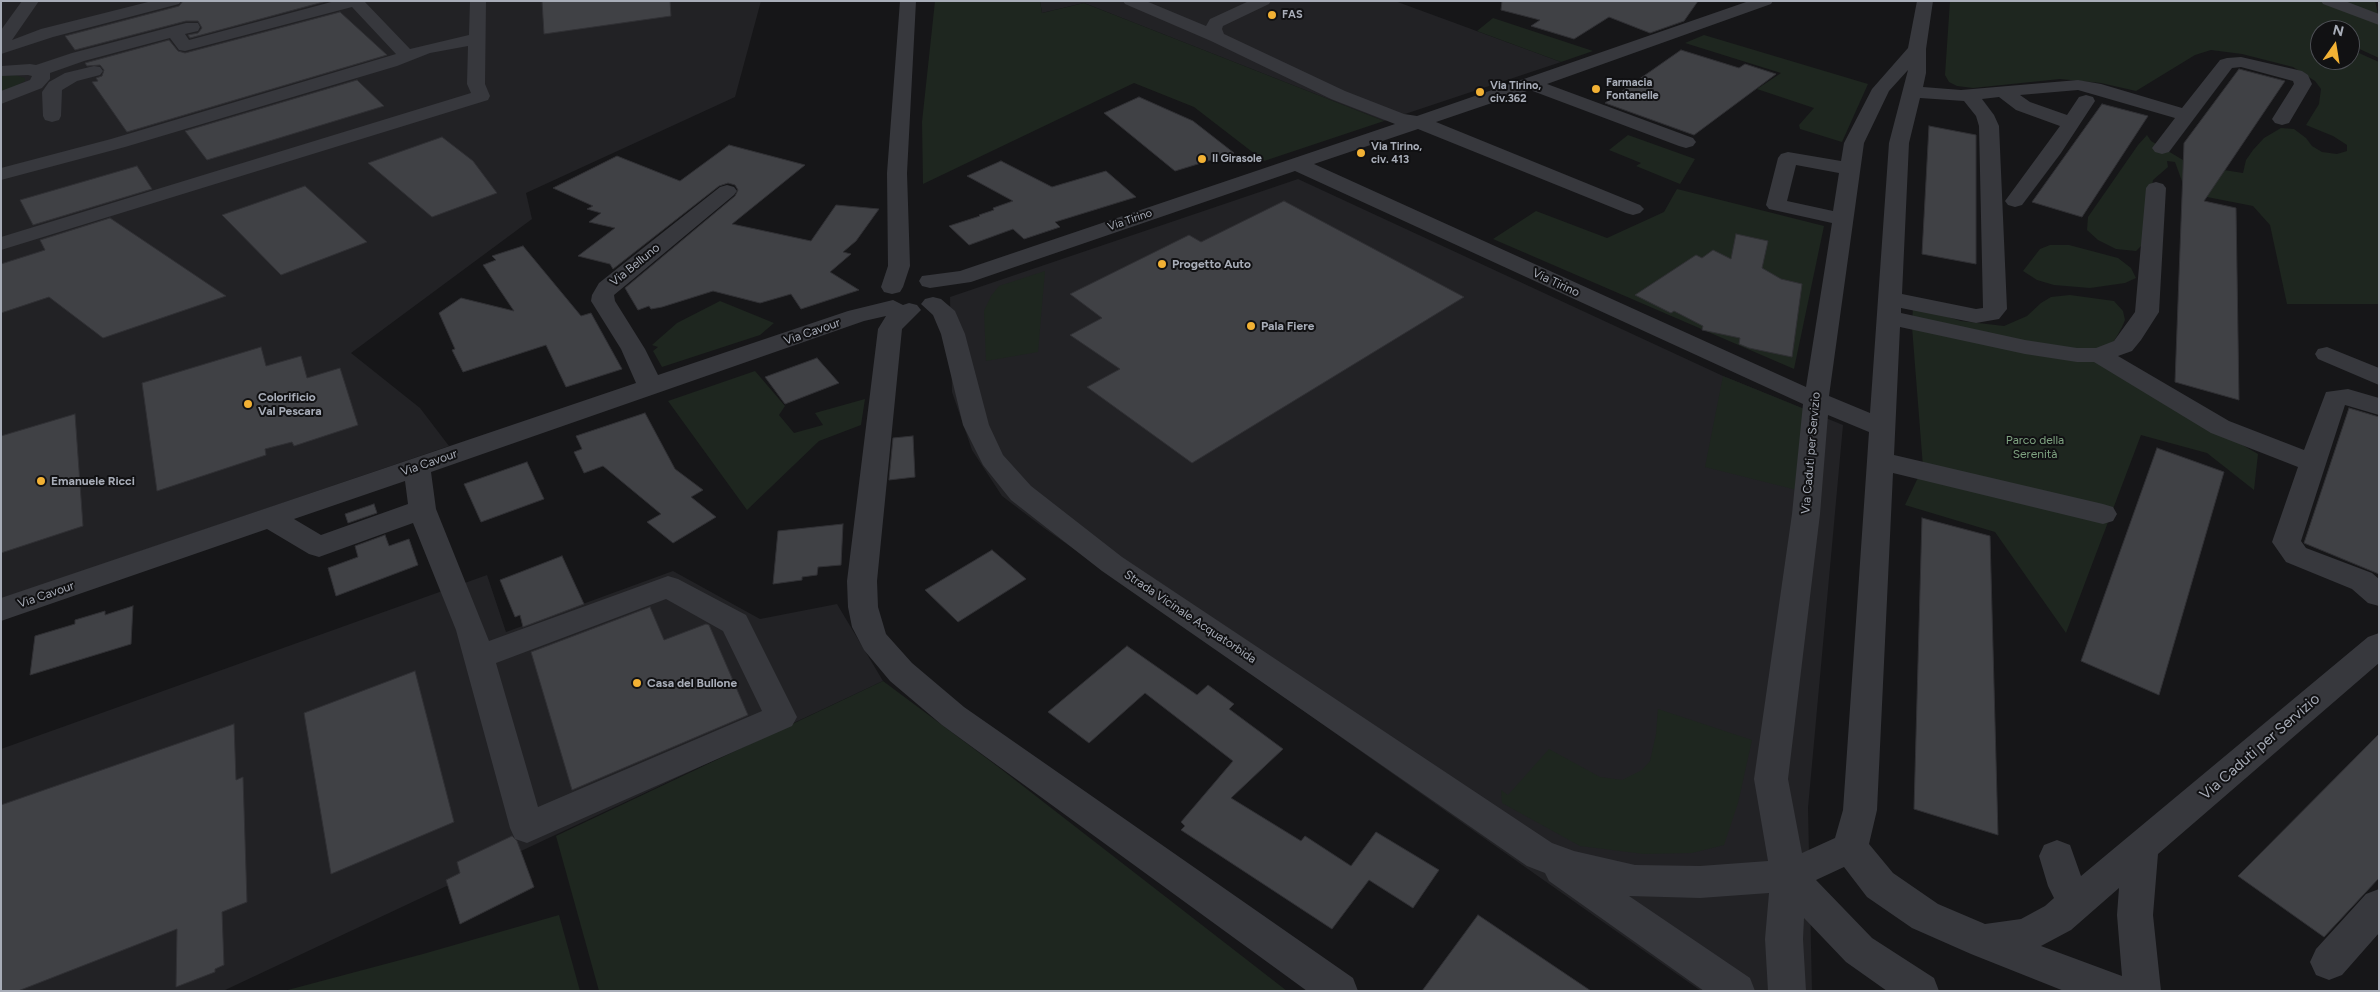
<!DOCTYPE html>
<meta charset="utf-8">
<style>
body{margin:0}
#map{position:relative;width:2380px;height:992px;overflow:hidden;background:#161618;font-family:Figtree,sans-serif}
canvas{display:block}
.frame{position:absolute;inset:0;border:2px solid #a8adb8;pointer-events:none}
.north{position:absolute;left:2310px;top:20px;width:50px;height:50px;box-sizing:border-box;background:#111113;border:1px solid #4d4f55;border-radius:50%;rotate:13deg;font-size:14px;font-weight:700;line-height:20px;text-align:center;color:#a8adb8}
.north::after{content:'';display:block;margin:auto;width:18px;height:22px;background:#f2b134;clip-path:polygon(50% 0,100% 100%,50% 72%,0 100%)}
</style>
<div id="map">
<canvas width="2380" height="992"></canvas>
<div class="frame"></div>
<div class="north">N</div>
</div>
<script>
const g = document.querySelector('canvas').getContext('2d');
g.lineJoin = 'round';
function fill(path, color) { g.fillStyle = color; g.fill(path, 'evenodd'); }
const shape = rows => new Path2D(rows.map(r => 'M' + r).join(''));
function strokePath(path, color, width, dash) { g.strokeStyle = color; g.lineWidth = width; g.lineCap = dash ? 'butt' : 'round'; g.setLineDash(dash || []); g.stroke(path); }
function write(font, color, halo, rows, align = 'center') {
  g.font = font + ' Figtree,sans-serif'; g.lineWidth = 4; g.setLineDash([]); g.textBaseline = 'middle'; g.strokeStyle = halo; g.fillStyle = color; for (const [text, x, y, turn = 0] of rows) {
    g.save(); g.translate(x, y); g.rotate((+turn || 0) * Math.PI / 180); g.textAlign = isNaN(turn) ? turn : align; if (halo) g.strokeText(text, 0, 0); g.fillText(text, 0, 0); g.restore();
  }
}
const built = shape([
 [1,1,761,1,735,97,526,193,532,219,351,353,420,408,449,446,1,599],
 [1040,1,1395,1,1561,62,1384,121,1084,3,1042,13],
 [1298,179,1723,376,1843,425,1808,808,1812,991,1701,991,1044,528,1002,496,972,450,952,392,950,297],
 [673,571,760,619,837,604,883,681,223,991,1,991,1,749,487,575,506,632]
]);
const green = shape([
 [935,1,1040,1,1042,13,1084,3,1384,121,1264,161,1194,107,1134,83,923,184,922,122],
 [1950,1,2375,1,2379,18,2379,58,2353,46,2350,47,2350,30,2320,30,2320,60,2350,60,2350,49,2379,62,2379,304,2287,304,2270,225,2253,206,2207,197,2189,191,2183,184,2175,162,2167,161,2168,167,2153,180,2144,243,2136,251,2116,249,2098,240,2087,230,2088,217,2138,145,2147,135,2151,141,2183,160,2211,168,2243,173,2246,160,2253,150,2264,138,2281,128,2294,129,2306,138,2312,146,2322,152,2337,154,2347,151,2347,145,2333,136,2306,125,2319,104,2321,89,2315,81,2293,67,2242,54,2211,50,2195,55,2136,91,2101,83,2060,79,1973,88,1957,86,1949,82,1945,75],
 [1493,18,1593,51,1561,62,1477,31],
 [1704,35,1868,84,1842,142,1800,129,1799,125,1814,108,1757,89,1781,73,1685,43],
 [15,75,25,78,25,81,1,93,1,76],
 [1628,135,1695,159,1680,184,1636,166,1641,163,1609,150],
 [1677,189,1824,226,1794,369,1493,239,1536,211,1607,238,1664,212],
 [2050,245,2069,245,2118,258,2131,268,2136,278,2125,283,2090,288,2054,285,2037,280,2023,271,2040,249],
 [1045,271,1038,352,986,361,984,311,991,296,999,286],
 [2070,295,2114,301,2123,311,2125,320,2122,327,2108,352,2108,367,2258,454,2254,490,2207,453,2141,435,2066,633,1995,532,1905,505,1923,467,1912,327,1913,306,1961,321,2004,326,2027,316,2041,303,2051,297],
 [720,301,774,323,760,335,662,367,653,351,658,347,652,345,677,323],
 [755,371,785,406,779,415,794,433,823,425,815,413,865,399,861,425,819,441,747,510,668,401],
 [1723,376,1807,410,1797,490,1705,467],
 [883,681,1001,769,1287,991,599,991,556,836],
 [1658,709,1752,740,1738,803,1724,845,1692,853,1644,854,1580,846,1502,803,1501,790,1508,795,1549,749,1600,777,1622,780,1642,770,1650,761,1656,734],
 [559,915,580,991,284,991,423,954]
]);
const building = shape([
 [183,1,327,1,190,38,188,35,198,33,202,28,198,21,186,21,75,50,65,36,179,6,183,1],
 [542,1,670,1,671,16,544,34,542,1],
 [1502,1,1698,1,1684,21,1650,33,1609,17,1574,39,1531,26,1540,20,1501,10,1502,1],
 [340,12,387,55,127,132,92,82,98,81,96,78,102,76,104,70,100,65,87,66,85,63,169,40,178,51,185,53,340,12],
 [1681,50,1739,68,1745,64,1776,74,1694,135,1605,103,1681,50],
 [2239,69,2285,81,2204,201,2236,208,2239,400,2175,382,2184,143,2239,69],
 [357,80,384,106,207,160,185,131,357,80],
 [1139,97,1193,121,1234,153,1175,171,1104,113,1139,97],
 [2102,104,2148,116,2082,217,2032,202,2102,104],
 [1929,126,1976,135,1976,264,1922,254,1929,126],
 [442,137,473,161,497,193,432,217,368,163,442,137],
 [729,145,805,165,732,224,811,241,836,205,879,209,856,241,843,252,851,254,830,272,859,290,801,309,791,294,760,303,713,291,662,307,651,309,649,306,638,310,625,288,735,196,738,190,735,185,728,183,719,186,613,269,610,264,578,256,615,228,589,222,601,213,587,209,593,206,553,188,617,156,680,181,729,145],
 [1001,161,1052,187,1106,171,1136,197,1055,222,1060,227,1024,239,1013,229,969,245,949,226,980,216,979,215,994,210,993,208,1013,201,967,176,1001,161],
 [137,166,152,189,33,225,20,200,137,166],
 [305,186,367,242,281,275,222,215,305,186],
 [1284,201,1464,297,1192,463,1087,387,1120,369,1070,335,1102,318,1070,294,1189,235,1201,242,1284,201],
 [110,218,226,296,103,338,49,297,1,313,1,264,45,250,40,240,110,218],
 [1736,234,1768,241,1762,268,1781,279,1802,284,1792,357,1749,348,1739,344,1740,338,1702,330,1703,326,1674,311,1671,313,1635,295,1696,255,1702,258,1713,250,1731,259,1736,234],
 [523,246,581,316,591,313,622,369,566,387,546,345,463,372,452,350,455,349,439,313,461,298,514,311,483,265,496,260,492,256,523,246],
 [261,347,266,366,301,356,307,378,340,368,358,425,294,446,292,442,265,449,266,455,157,491,142,383,261,347],
 [817,358,839,383,785,404,765,377,817,358],
 [2349,408,2379,417,2379,574,2304,543,2349,408],
 [645,413,675,469,703,490,691,497,716,517,673,543,647,522,661,514,603,466,584,473,574,452,582,449,576,436,645,413],
 [75,414,83,526,1,553,1,436,75,414],
 [913,436,915,477,889,480,893,438,913,436],
 [2157,448,2224,472,2159,695,2081,661,2157,448],
 [527,462,544,499,481,522,464,484,527,462],
 [374,504,377,513,348,523,345,514,374,504],
 [1922,518,1990,536,1998,835,1914,809,1922,518],
 [843,524,841,565,818,567,817,575,802,577,802,580,773,584,778,531,843,524],
 [385,535,389,546,409,539,418,565,336,596,328,568,358,557,355,546,385,535],
 [992,550,1026,579,958,622,925,590,992,550],
 [562,556,584,604,523,627,520,615,515,617,500,580,562,556],
 [133,606,131,644,30,675,35,636,75,624,75,620,105,611,105,615,133,606],
 [650,607,664,640,706,624,709,625,748,715,572,790,531,652,650,607],
 [1127,646,1197,695,1208,685,1234,704,1229,709,1283,749,1231,798,1301,841,1305,836,1351,866,1376,832,1439,870,1413,908,1369,880,1332,929,1181,830,1185,826,1181,822,1233,761,1145,693,1089,743,1048,712,1127,646],
 [415,671,454,822,331,874,304,713,415,671],
 [234,724,236,780,243,777,247,902,222,912,224,965,215,969,215,972,176,987,177,929,18,991,1,991,1,805,234,724],
 [2379,734,2379,878,2324,937,2238,876,2379,734],
 [512,836,517,841,534,887,460,924,446,880,460,873,457,862,512,836],
 [1478,915,1591,991,1422,991,1478,915]
]);
const minor = shape([
 [22,1,39,1,12,40,41,29,152,1,181,1,179,4,53,37,1,54,1,30,22,1],
 [335,1,364,1,410,49,469,35,470,1,486,1,485,84,490,96,488,100,1,250,1,237,471,93,467,84,468,46,430,53,397,66,125,147,1,180,1,168,111,139,396,54,352,7,185,51,179,50,170,38,84,61,50,73,50,79,42,88,1,104,1,91,30,80,32,76,28,75,1,76,1,66,30,64,36,65,72,53,186,23,198,23,200,27,198,31,185,34,189,40,335,1],
 [900,1,916,1,907,173,910,266,903,287,900,292,892,294,884,292,881,287,888,266,887,173,900,1],
 [1123,1,1146,1,1206,26,1210,19,1249,1,1271,1,1269,4,1223,26,1222,29,1224,34,1345,91,1404,114,1417,116,1749,1,1773,1,1771,4,1547,84,1693,138,1696,142,1693,146,1686,148,1679,146,1530,90,1436,122,1640,205,1644,209,1640,213,1633,215,1626,213,1418,129,1314,164,1806,387,1832,223,1769,209,1766,205,1778,158,1781,154,1788,152,1841,161,1844,143,1872,89,1908,48,1917,1,1933,1,1926,49,1926,73,1923,87,1961,90,2078,80,2101,84,2182,108,2220,60,2227,58,2241,57,2302,71,2308,75,2312,84,2289,123,2282,125,2275,123,2272,119,2294,84,2293,81,2241,67,2232,68,2169,152,2162,154,2155,152,2152,148,2175,118,2078,90,2020,95,2030,102,2067,115,2079,97,2086,95,2093,97,2095,101,2061,153,2022,205,2015,207,2008,205,2005,201,2060,126,2016,110,1999,97,1982,99,1994,115,1999,126,2007,309,1999,319,1976,323,1901,308,1901,313,2025,340,2077,348,2096,348,2114,341,2135,312,2146,188,2149,184,2156,182,2163,184,2166,188,2159,312,2141,340,2132,351,2118,356,2229,421,2304,450,2326,392,2348,389,2379,398,2379,415,2345,405,2301,541,2306,548,2372,573,2379,579,2379,606,2368,603,2352,589,2286,562,2272,542,2298,467,2211,433,2094,362,2077,362,2025,354,1900,327,1894,455,2103,504,2113,507,2117,514,2113,521,2103,524,1893,473,1877,810,1869,844,1893,873,1938,904,1985,924,2021,919,2045,906,2054,898,2048,886,2039,856,2044,845,2057,840,2070,845,2081,876,2368,637,2379,633,2379,663,2158,854,2153,915,2161,991,2064,991,1971,954,1912,928,1867,897,1844,867,1816,880,1872,938,1934,978,1939,991,1887,991,1846,962,1804,918,1803,939,1806,991,1768,991,1765,939,1769,893,1700,898,1629,896,1750,978,1755,991,1704,991,1549,881,1545,873,1527,866,1102,571,1011,500,983,465,963,425,941,334,933,315,921,304,925,299,933,297,941,299,955,311,965,334,989,425,1003,455,1031,486,1122,557,1552,843,1574,851,1635,865,1700,866,1768,861,1754,779,1792,514,1803,404,1295,171,971,282,930,288,922,286,919,281,922,276,960,271,1395,124,1331,99,1211,41,1125,4,1123,1],
 [1908,70,1889,143,1870,413,1829,396,1864,143,1889,91,1908,70],
 [1920,98,1964,101,1976,116,1979,126,1983,308,1976,309,1902,294,1909,143,1920,98],
 [1796,165,1839,173,1833,211,1787,201,1796,165],
 [1828,415,1869,432,1843,810,1835,838,1802,853,1788,779,1820,514,1828,415],
 [2119,888,2117,915,2122,976,2041,946,2071,930,2119,888],
 [2321,1,2345,1,2379,14,2379,25,2323,4,2321,1],
 [94,66,100,67,103,71,100,75,77,81,62,90,61,116,59,120,52,122,45,120,43,116,42,92,49,82,65,73,94,66],
 [727,185,734,187,737,191,734,195,614,295,615,301,645,349,658,375,848,311,893,300,903,305,909,303,917,305,921,310,902,329,877,581,878,607,886,634,912,663,964,707,1353,978,1358,991,1307,991,942,725,890,681,864,650,852,627,848,607,847,581,878,329,886,316,864,321,431,472,436,509,489,641,668,576,678,579,746,615,797,717,792,726,527,843,515,839,510,828,456,630,413,523,319,557,309,554,267,529,1,621,1,598,636,383,621,349,591,301,592,295,599,283,720,187,727,185],
 [405,481,408,504,321,535,294,519,405,481],
 [666,599,723,631,762,711,538,807,496,663,666,599],
 [2327,347,2379,368,2379,385,2318,359,2315,354,2318,349,2327,347],
 [2379,889,2379,933,2342,975,2329,980,2316,975,2310,962,2316,949,2366,894,2379,889]
]);
const markers = [
 [1272,15,5,"#f2b134"],
 [1596,89,5,"#f2b134"],
 [1480,92,5,"#f2b134"],
 [1361,153,5,"#f2b134"],
 [1202,159,5,"#f2b134"],
 [1162,264,5,"#f2b134"],
 [1251,326,5,"#f2b134"],
 [248,404,5,"#f2b134"],
 [41,481,5,"#f2b134"],
 [637,683,5,"#f2b134"]
];
const farPoinames = [
 ["FAS",1282,15],
 ["Farmacia",1606,83],
 ["Fontanelle",1606,96],
 ["Via Tirino,",1490,86],
 ["civ.362",1490,99],
 ["Via Tirino,",1371,147],
 ["civ. 413",1371,160],
 ["Il Girasole",1212,159]
];
const farStreetnames = [
 ["Via Tirino",1130,220,-19]
];
const poiNames = [
 ["Progetto Auto",1172,264],
 ["Pala Fiere",1261,326],
 ["Colorificio",258,397],
 ["Val Pescara",258,411],
 ["Emanuele Ricci",51,481],
 ["Casa del Bullone",647,683]
];
const streetNames = [
 ["Via Belluno",635,265,-39],
 ["Via Tirino",1556,283,25],
 ["Via Cavour",812,332,-19],
 ["Via Caduti per Servizio",1811,453,-85],
 ["Via Cavour",429,463,-19],
 ["Via Cavour",46,595,-19],
 ["Strada Vicinale Acquatorbida",1190,617,34]
];
const parkNames = [
 ["Parco della",2035,440],
 ["Serenità",2035,454]
];
const nearStreetnames = [
 ["Via Caduti per Servizio",2260,747,-41]
];
fill(built, '#222225');
fill(green, '#1e261f');
fill(building, '#404145');
strokePath(building, '#303034', 1);
fill(minor, '#37383d');
for (const [x, y, r, color] of markers) { const dot = new Path2D(); dot.arc(x, y, r, 0, 2 * Math.PI); g.fillStyle = color; g.fill(dot); strokePath(dot, '#111113', 2); }
write('bold 11px', '#a8adb8', '#111113', farPoinames, 'left');
write('11px', '#a8adb8', '#111113', farStreetnames);
write('bold 12px', '#a8adb8', '#111113', poiNames, 'left');
write('12px', '#a8adb8', '#111113', streetNames);
write('12px', '#7fa381', '#111113', parkNames);
write('15px', '#a8adb8', '#111113', nearStreetnames);
</script>
